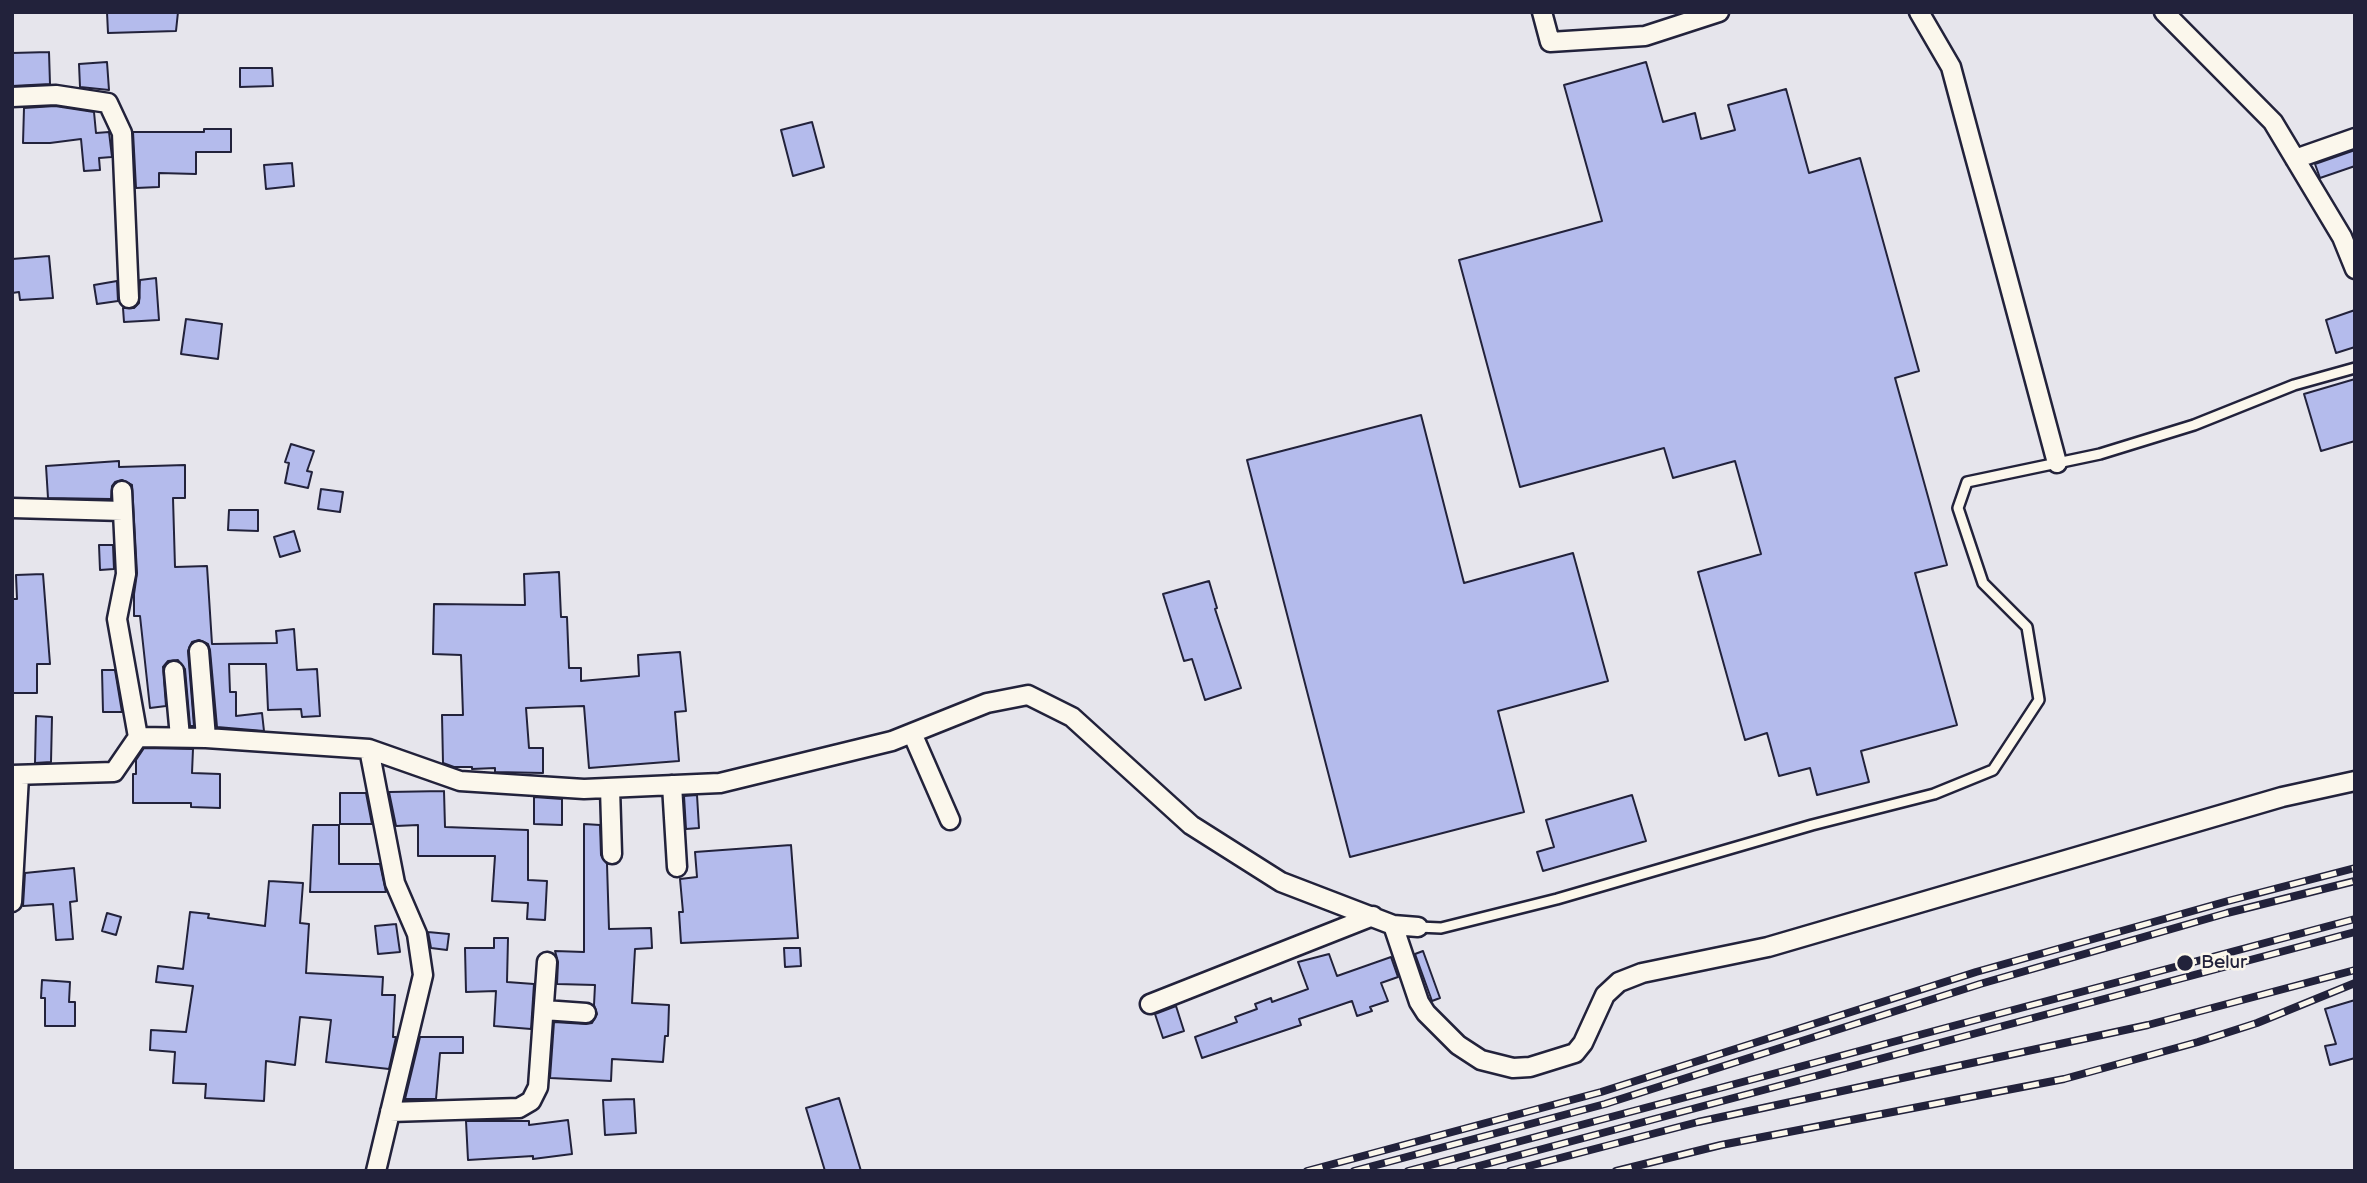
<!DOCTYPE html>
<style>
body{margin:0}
#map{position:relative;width:2367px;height:1183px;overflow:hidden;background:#e6e5ec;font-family:"Balsamiq Sans",sans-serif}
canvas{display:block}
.frame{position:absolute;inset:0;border:14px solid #22223b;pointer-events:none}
</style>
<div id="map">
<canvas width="2367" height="1183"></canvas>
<div class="frame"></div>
</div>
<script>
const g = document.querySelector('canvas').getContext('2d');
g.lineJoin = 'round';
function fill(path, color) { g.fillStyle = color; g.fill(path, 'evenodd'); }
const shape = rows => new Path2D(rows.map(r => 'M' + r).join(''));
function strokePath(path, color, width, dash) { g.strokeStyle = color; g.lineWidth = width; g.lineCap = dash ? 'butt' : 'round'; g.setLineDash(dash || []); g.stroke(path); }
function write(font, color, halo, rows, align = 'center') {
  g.font = font + ' "Balsamiq Sans",sans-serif'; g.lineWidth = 5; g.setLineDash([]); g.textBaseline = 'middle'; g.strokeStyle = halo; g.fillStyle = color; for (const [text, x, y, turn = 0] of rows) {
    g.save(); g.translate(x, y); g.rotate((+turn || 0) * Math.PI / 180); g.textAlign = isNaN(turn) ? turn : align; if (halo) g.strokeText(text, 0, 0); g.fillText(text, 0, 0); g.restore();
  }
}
const building = shape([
 [107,12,178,12,176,31,108,33,107,12],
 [49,52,50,84,12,86,12,53,49,52],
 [107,62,109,90,80,87,79,64,107,62],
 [1646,62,1663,122,1695,113,1701,139,1735,130,1728,105,1786,89,1809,173,1860,158,1919,371,1895,378,1947,565,1915,573,1957,725,1861,751,1869,782,1817,795,1810,768,1779,776,1767,733,1745,740,1698,572,1761,554,1735,461,1673,478,1664,448,1520,487,1459,260,1602,221,1564,85,1646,62],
 [240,68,272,68,273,86,240,87,240,68],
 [55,106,94,112,96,133,109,132,112,157,99,158,100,170,84,171,81,139,50,143,23,143,24,108,55,106],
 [812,122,824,167,793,176,781,130,812,122],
 [204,129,231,129,231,152,196,152,196,174,159,173,159,187,136,188,133,132,204,132,204,129],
 [2355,150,2355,166,2320,178,2315,164,2355,150],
 [292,163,294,186,266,189,264,165,292,163],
 [49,256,53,298,20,300,19,292,12,293,12,259,49,256],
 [156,278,159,320,124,322,123,308,134,308,139,303,140,280,156,278],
 [117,281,118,301,97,304,94,285,117,281],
 [2355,310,2355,347,2336,353,2326,320,2355,310],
 [186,319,222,324,218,359,181,354,186,319],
 [2355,379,2355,441,2321,451,2304,394,2355,379],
 [1421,415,1464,583,1573,553,1608,681,1498,711,1524,812,1350,857,1247,460,1421,415],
 [291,444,314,451,307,471,312,472,308,488,285,483,289,463,285,462,291,444],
 [119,461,119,467,185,465,185,498,173,498,175,567,207,566,212,644,277,643,276,631,294,629,297,670,317,669,320,716,302,717,301,709,268,710,266,664,229,664,230,692,236,692,236,716,262,713,264,731,217,727,210,650,208,644,199,640,192,642,188,651,194,726,190,726,185,669,178,660,168,661,163,667,166,706,150,708,140,616,134,616,134,594,137,573,132,485,122,480,115,482,112,486,111,499,48,498,46,466,119,461],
 [321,489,343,492,340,512,318,509,321,489],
 [229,510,258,510,258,531,228,530,229,510],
 [294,531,300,551,280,557,274,537,294,531],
 [99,545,113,545,114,569,100,570,99,545],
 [559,572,561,617,567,617,569,668,581,668,581,681,639,676,638,655,680,652,686,711,675,712,679,761,589,768,584,706,526,708,529,748,543,748,543,773,495,772,495,768,472,769,472,767,454,767,443,763,442,715,463,715,461,655,433,654,434,604,525,605,524,574,559,572],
 [43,574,50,664,37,664,37,693,12,693,12,599,17,599,16,575,43,574],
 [1209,581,1217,608,1215,609,1241,688,1205,700,1192,659,1184,661,1163,594,1209,581],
 [102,670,115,670,122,712,103,712,102,670],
 [36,716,52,717,51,762,35,763,36,716],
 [144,748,193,749,192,773,220,774,220,808,191,807,191,803,133,803,133,774,136,774,136,760,144,748],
 [444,791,445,827,528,830,528,880,547,881,545,920,527,919,528,903,492,901,495,856,418,856,418,825,396,826,389,792,444,791],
 [340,793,366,793,372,824,340,824,340,793],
 [697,795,699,828,686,829,684,796,697,795],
 [1632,795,1646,841,1543,871,1537,852,1554,847,1546,820,1632,795],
 [534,797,562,799,562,825,534,824,534,797],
 [584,824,600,825,601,855,607,864,609,929,651,928,652,948,635,949,632,1003,669,1005,668,1036,665,1036,663,1062,612,1059,611,1081,550,1078,554,1022,586,1024,592,1023,597,1014,594,1005,595,985,557,984,558,962,555,951,584,952,584,824],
 [313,825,339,825,339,864,380,864,386,892,310,892,313,825],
 [791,845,798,938,681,943,679,912,683,912,680,879,697,877,695,852,791,845],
 [74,868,77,901,70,902,73,939,56,940,53,904,23,906,25,873,74,868],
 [269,881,303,883,300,923,309,924,306,973,383,977,382,995,395,995,393,1037,396,1037,389,1069,326,1062,331,1020,300,1017,295,1065,266,1061,264,1101,205,1098,206,1084,173,1083,175,1052,150,1050,151,1030,186,1032,193,986,156,982,158,966,183,969,190,912,209,914,208,918,265,926,269,881],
 [107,913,121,917,116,935,102,931,107,913],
 [396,924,400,952,378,954,375,926,396,924],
 [428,932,449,934,447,950,431,948,428,932],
 [494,938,508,938,507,982,534,984,531,1029,494,1026,496,991,466,992,465,948,494,948,494,938],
 [784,948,800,948,801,966,785,967,784,948],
 [1423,951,1440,998,1432,1001,1415,954,1423,951],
 [1329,954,1337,976,1391,957,1398,977,1381,983,1388,1001,1370,1007,1372,1011,1357,1016,1352,1001,1299,1019,1301,1025,1202,1058,1195,1037,1237,1022,1235,1017,1257,1009,1255,1004,1271,998,1272,1002,1308,989,1298,962,1329,954],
 [42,980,70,982,69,1002,75,1002,75,1026,45,1026,45,998,41,998,42,980],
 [2355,1000,2355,1058,2330,1065,2325,1046,2336,1044,2325,1009,2355,1000],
 [1176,1006,1184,1031,1163,1038,1155,1014,1176,1006],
 [420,1037,463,1037,463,1053,440,1053,436,1099,405,1099,420,1037],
 [839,1098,861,1171,825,1171,806,1108,839,1098],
 [634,1099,636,1133,605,1135,603,1100,634,1099],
 [568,1120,572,1154,533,1159,533,1156,468,1160,466,1121,529,1121,529,1125,568,1120]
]);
const service = shape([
 [1418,927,1441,928,1557,899,1812,825,1934,794,1993,770,2039,700,2027,627,1983,583,1958,508,1967,482,2100,454,2194,425,2294,385,2355,368]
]);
const minor = shape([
 [1542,12,1550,42,1645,36,1719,12],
 [1919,12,1951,67,2057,463],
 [2164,12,2273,122,2342,237,2355,269],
 [12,97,56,95,108,103,122,133,129,298],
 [2295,159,2355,138],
 [122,491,126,574,117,619,138,737],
 [12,508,123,511],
 [199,651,206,738],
 [174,671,180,737],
 [912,733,950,820],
 [369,749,395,883,417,934,423,975,376,1171],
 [12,775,114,772,138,737,206,738,369,749,460,781,584,789,720,783,892,741,987,703,1028,695,1072,717,1191,825,1281,882,1393,925,1418,927],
 [672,785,677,867],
 [610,788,612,854],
 [12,902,19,776],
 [1393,925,1419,1002,1426,1013,1458,1045,1481,1060,1513,1068,1530,1067,1575,1053,1583,1043,1605,995,1619,982,1642,973,1768,947,2282,797,2355,781],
 [1150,1004,1373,916],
 [544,1010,586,1013],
 [390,1112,519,1108,531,1101,538,1087,547,962]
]);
const rail = shape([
 [1307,1171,1601,1092,1976,972,2228,901,2355,868],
 [1354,1171,1605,1104,1980,984,2227,913,2355,881],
 [1408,1171,2355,919],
 [1460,1171,2355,932],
 [1510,1171,1698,1122,2148,1025,2355,970],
 [1616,1171,1721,1145,2064,1079,2198,1042,2257,1023,2355,983]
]);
const markers = [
 [2185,963,9,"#22223b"]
];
const poiNames = [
 ["Belur",2201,963]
];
fill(building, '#b4bbec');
strokePath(building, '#22223b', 2);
strokePath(service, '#22223b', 14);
strokePath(minor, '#22223b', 23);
strokePath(service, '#fbf7ec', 9);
strokePath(minor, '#fbf7ec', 18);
strokePath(rail, '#22223b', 8);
strokePath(rail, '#fbf7ec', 5, [16]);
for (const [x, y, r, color] of markers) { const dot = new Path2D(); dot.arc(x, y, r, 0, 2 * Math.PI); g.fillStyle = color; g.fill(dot); strokePath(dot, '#fbf7ec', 2.5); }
write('19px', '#22223b', '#fbf7ec', poiNames, 'left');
</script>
